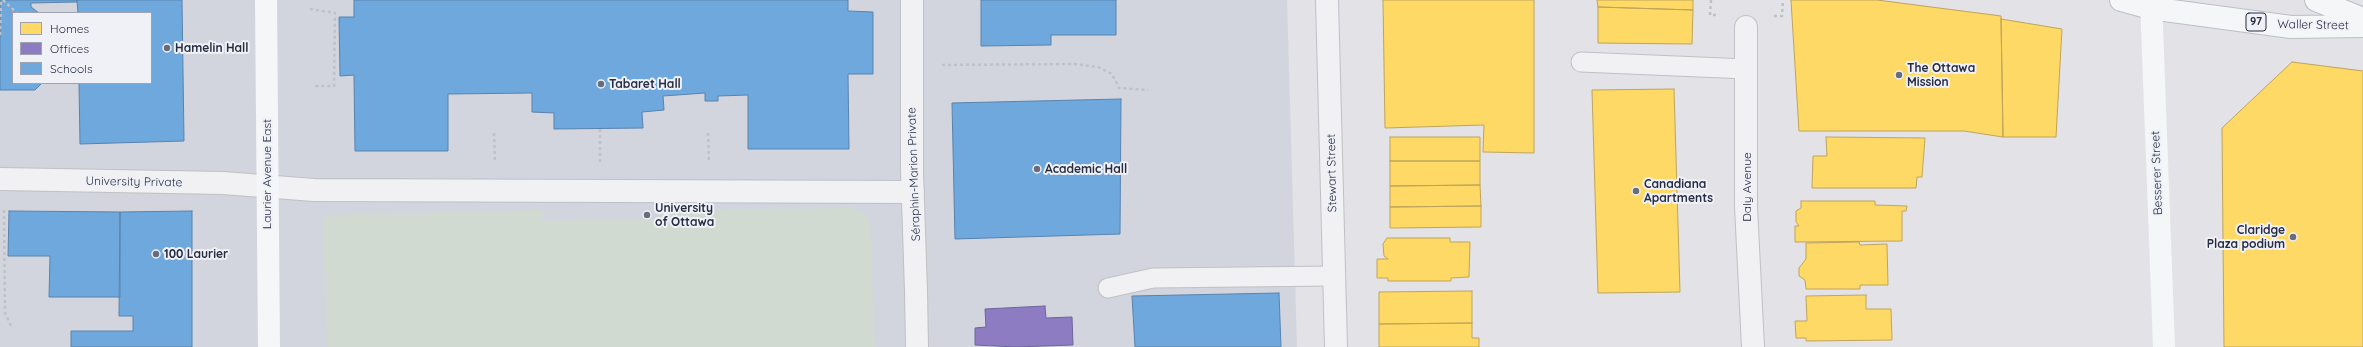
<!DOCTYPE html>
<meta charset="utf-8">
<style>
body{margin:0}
#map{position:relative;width:2363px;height:347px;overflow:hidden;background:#e2e2e7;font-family:Quicksand,sans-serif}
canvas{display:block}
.legend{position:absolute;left:12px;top:12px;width:140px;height:72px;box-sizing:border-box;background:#eff1f7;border:1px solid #9fa2af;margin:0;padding:5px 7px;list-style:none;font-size:12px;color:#262c42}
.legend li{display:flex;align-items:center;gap:8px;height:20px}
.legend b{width:20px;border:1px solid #9fa2af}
</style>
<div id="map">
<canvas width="2363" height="347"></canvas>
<ul class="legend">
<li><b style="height:11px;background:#ffd966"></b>Homes</li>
<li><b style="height:11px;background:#8e7cc3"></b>Offices</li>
<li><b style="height:11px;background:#6fa8dc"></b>Schools</li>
</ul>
</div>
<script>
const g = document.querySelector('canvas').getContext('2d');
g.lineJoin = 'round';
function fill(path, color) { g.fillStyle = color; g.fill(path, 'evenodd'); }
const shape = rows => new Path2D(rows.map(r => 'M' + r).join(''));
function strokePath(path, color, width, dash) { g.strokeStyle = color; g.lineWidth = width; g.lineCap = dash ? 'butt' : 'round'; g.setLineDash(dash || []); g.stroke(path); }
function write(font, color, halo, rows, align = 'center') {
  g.font = font + ' Quicksand,sans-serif'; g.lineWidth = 4; g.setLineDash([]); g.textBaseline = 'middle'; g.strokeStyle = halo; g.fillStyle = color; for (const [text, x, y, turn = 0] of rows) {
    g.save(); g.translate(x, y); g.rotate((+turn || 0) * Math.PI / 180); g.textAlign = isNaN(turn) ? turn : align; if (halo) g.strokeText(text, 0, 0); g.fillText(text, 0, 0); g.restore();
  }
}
const built = shape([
 [0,0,1287,0,1297,347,0,347],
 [13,13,151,13,151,83,13,83]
]);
const green = shape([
 [854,208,870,219,875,347,327,347,323,215,542,210,543,221,658,219,659,210]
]);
const homes = shape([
 [1383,0,1534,0,1534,153,1483,152,1484,125,1385,128,1383,0],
 [1597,0,1693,0,1693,10,1598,7,1597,0],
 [1791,0,1877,0,2001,16,2003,137,1964,131,1799,131,1791,0],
 [1598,7,1693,10,1692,44,1598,43,1598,7],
 [2001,19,2062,29,2056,137,2003,137,2001,19],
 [2292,62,2363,71,2363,347,2224,347,2222,128,2292,62],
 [1674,89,1680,292,1598,293,1592,90,1674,89],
 [1390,137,1480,137,1480,161,1390,161,1390,137],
 [1826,137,1925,138,1922,177,1917,177,1916,188,1812,188,1813,156,1827,156,1826,137],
 [1390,161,1480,161,1480,185,1390,186,1390,161],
 [1480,185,1481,206,1390,207,1390,186,1480,185],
 [1801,201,1875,201,1875,205,1907,206,1906,211,1902,211,1902,241,1795,242,1795,226,1799,226,1796,222,1796,211,1801,208,1801,201],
 [1481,206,1481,227,1390,228,1390,207,1481,206],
 [1387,238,1450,238,1450,242,1470,242,1469,277,1451,278,1451,281,1388,281,1388,278,1377,278,1377,259,1388,259,1384,256,1383,244,1387,238],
 [1859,242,1860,245,1887,244,1888,285,1860,285,1860,289,1806,289,1805,280,1799,276,1799,268,1806,259,1806,243,1859,242],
 [1472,291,1472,323,1379,324,1379,292,1472,291],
 [1866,295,1866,309,1891,309,1892,340,1806,341,1806,338,1796,338,1795,321,1807,321,1806,296,1866,295],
 [1472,323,1472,338,1479,338,1479,347,1379,347,1379,324,1472,323]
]);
const offices = shape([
 [1045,306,1046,318,1072,317,1073,345,1016,347,975,345,975,328,986,327,985,309,1045,306]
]);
const schools = shape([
 [0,0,77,0,77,2,31,3,31,7,39,13,13,13,13,83,42,83,35,90,0,90,0,0],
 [77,0,182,0,184,141,80,144,79,83,151,83,151,13,78,13,77,0],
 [354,0,848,0,848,11,873,12,873,74,848,74,849,149,748,149,748,95,718,96,718,101,705,101,705,93,663,96,664,110,642,112,643,128,554,129,554,113,532,112,532,93,448,94,448,151,355,151,354,75,340,76,339,17,354,17,354,0],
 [981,0,1116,0,1116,35,1051,35,1051,45,981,46,981,0],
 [1121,99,1120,234,955,239,952,103,1121,99],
 [9,211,120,212,120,297,49,297,50,256,8,256,9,211],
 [192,211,192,347,71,347,71,331,133,331,133,316,119,316,120,212,192,211],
 [1279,293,1281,347,1135,347,1132,296,1279,293]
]);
const path = shape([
 [3,0,17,13],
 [1711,0,1710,15,1719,15],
 [310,9,335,13,334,86,313,86],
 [1774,16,1782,16,1783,0],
 [0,35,1,0],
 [942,65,1075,64,1098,67,1112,74,1119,88,1148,90],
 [494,133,495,161],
 [708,133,709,161],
 [600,162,600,128],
 [4,210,5,313,12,328]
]);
const service = shape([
 [1581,62,1747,69],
 [1108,288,1153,278,1334,276]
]);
const pedestrian = shape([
 [912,0,912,171,916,291],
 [0,179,223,183,314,190,913,192]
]);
const minor = shape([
 [1327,0,1336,347],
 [1746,27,1746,207,1753,347],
 [916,291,917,347]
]);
const secondary = shape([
 [266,0,269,347],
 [2151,0,2164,347]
]);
const primary = shape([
 [2121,0,2150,8,2291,27,2363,26],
 [2316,0,2363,19]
]);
const markers = [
 [167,48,4,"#686c7c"],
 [1899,75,4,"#686c7c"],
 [601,84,4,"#686c7c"],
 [1037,169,4,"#686c7c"],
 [1636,191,4,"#686c7c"],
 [647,215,4,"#686c7c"],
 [2293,237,4,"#686c7c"],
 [156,254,4,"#686c7c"]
];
const shields = [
 [2256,22,20]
];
const shieldNames = [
 ["97",2256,22]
];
const streetNames = [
 ["Waller Street",2313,25,1],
 ["Stewart Street",1332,173,-91],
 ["Besserer Street",2157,173,-92],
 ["Laurier Avenue East",267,174,-90],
 ["Séraphin-Marion Private",914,174,-92],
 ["University Private",134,182,1],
 ["Daly Avenue",1747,187,-90]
];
const poiNames = [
 ["Hamelin Hall",175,48],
 ["The Ottawa",1907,68],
 ["Mission",1907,82],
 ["Tabaret Hall",609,84],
 ["Academic Hall",1045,169],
 ["Canadiana",1644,184],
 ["Apartments",1644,198],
 ["University",655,208],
 ["of Ottawa",655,222],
 ["Claridge",2285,230,"right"],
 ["Plaza podium",2285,244,"right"],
 ["100 Laurier",164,254]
];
fill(built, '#d2d5de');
fill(green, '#d0dad1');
fill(homes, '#ffd966');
strokePath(homes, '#bea55b', 1);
fill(offices, '#8e7cc3');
strokePath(offices, '#6f649c', 1);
fill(schools, '#6fa8dc');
strokePath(schools, '#5983ae', 1);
strokePath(service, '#c0c0c5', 21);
strokePath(pedestrian, '#c0c0c5', 24);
strokePath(minor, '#c0c0c5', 24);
strokePath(primary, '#bdbfc5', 24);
strokePath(path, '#c0c1c7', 2.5, [3, 3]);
strokePath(service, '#f1f1f4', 19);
strokePath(pedestrian, '#f1f1f4', 22);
strokePath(minor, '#f1f1f4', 22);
strokePath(secondary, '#f5f6f7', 22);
strokePath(primary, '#f5f6f7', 22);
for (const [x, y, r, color] of markers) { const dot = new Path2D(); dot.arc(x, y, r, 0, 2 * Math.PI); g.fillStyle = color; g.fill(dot); strokePath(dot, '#eff1f7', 1.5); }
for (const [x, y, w] of shields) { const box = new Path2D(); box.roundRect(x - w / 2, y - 9, w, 18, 3); g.fillStyle = '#eff1f7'; g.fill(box); strokePath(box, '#262c42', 1); }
write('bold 11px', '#262c42', null, shieldNames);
write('12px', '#262c42', '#eff1f7', streetNames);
write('bold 12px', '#262c42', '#eff1f7', poiNames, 'left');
</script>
